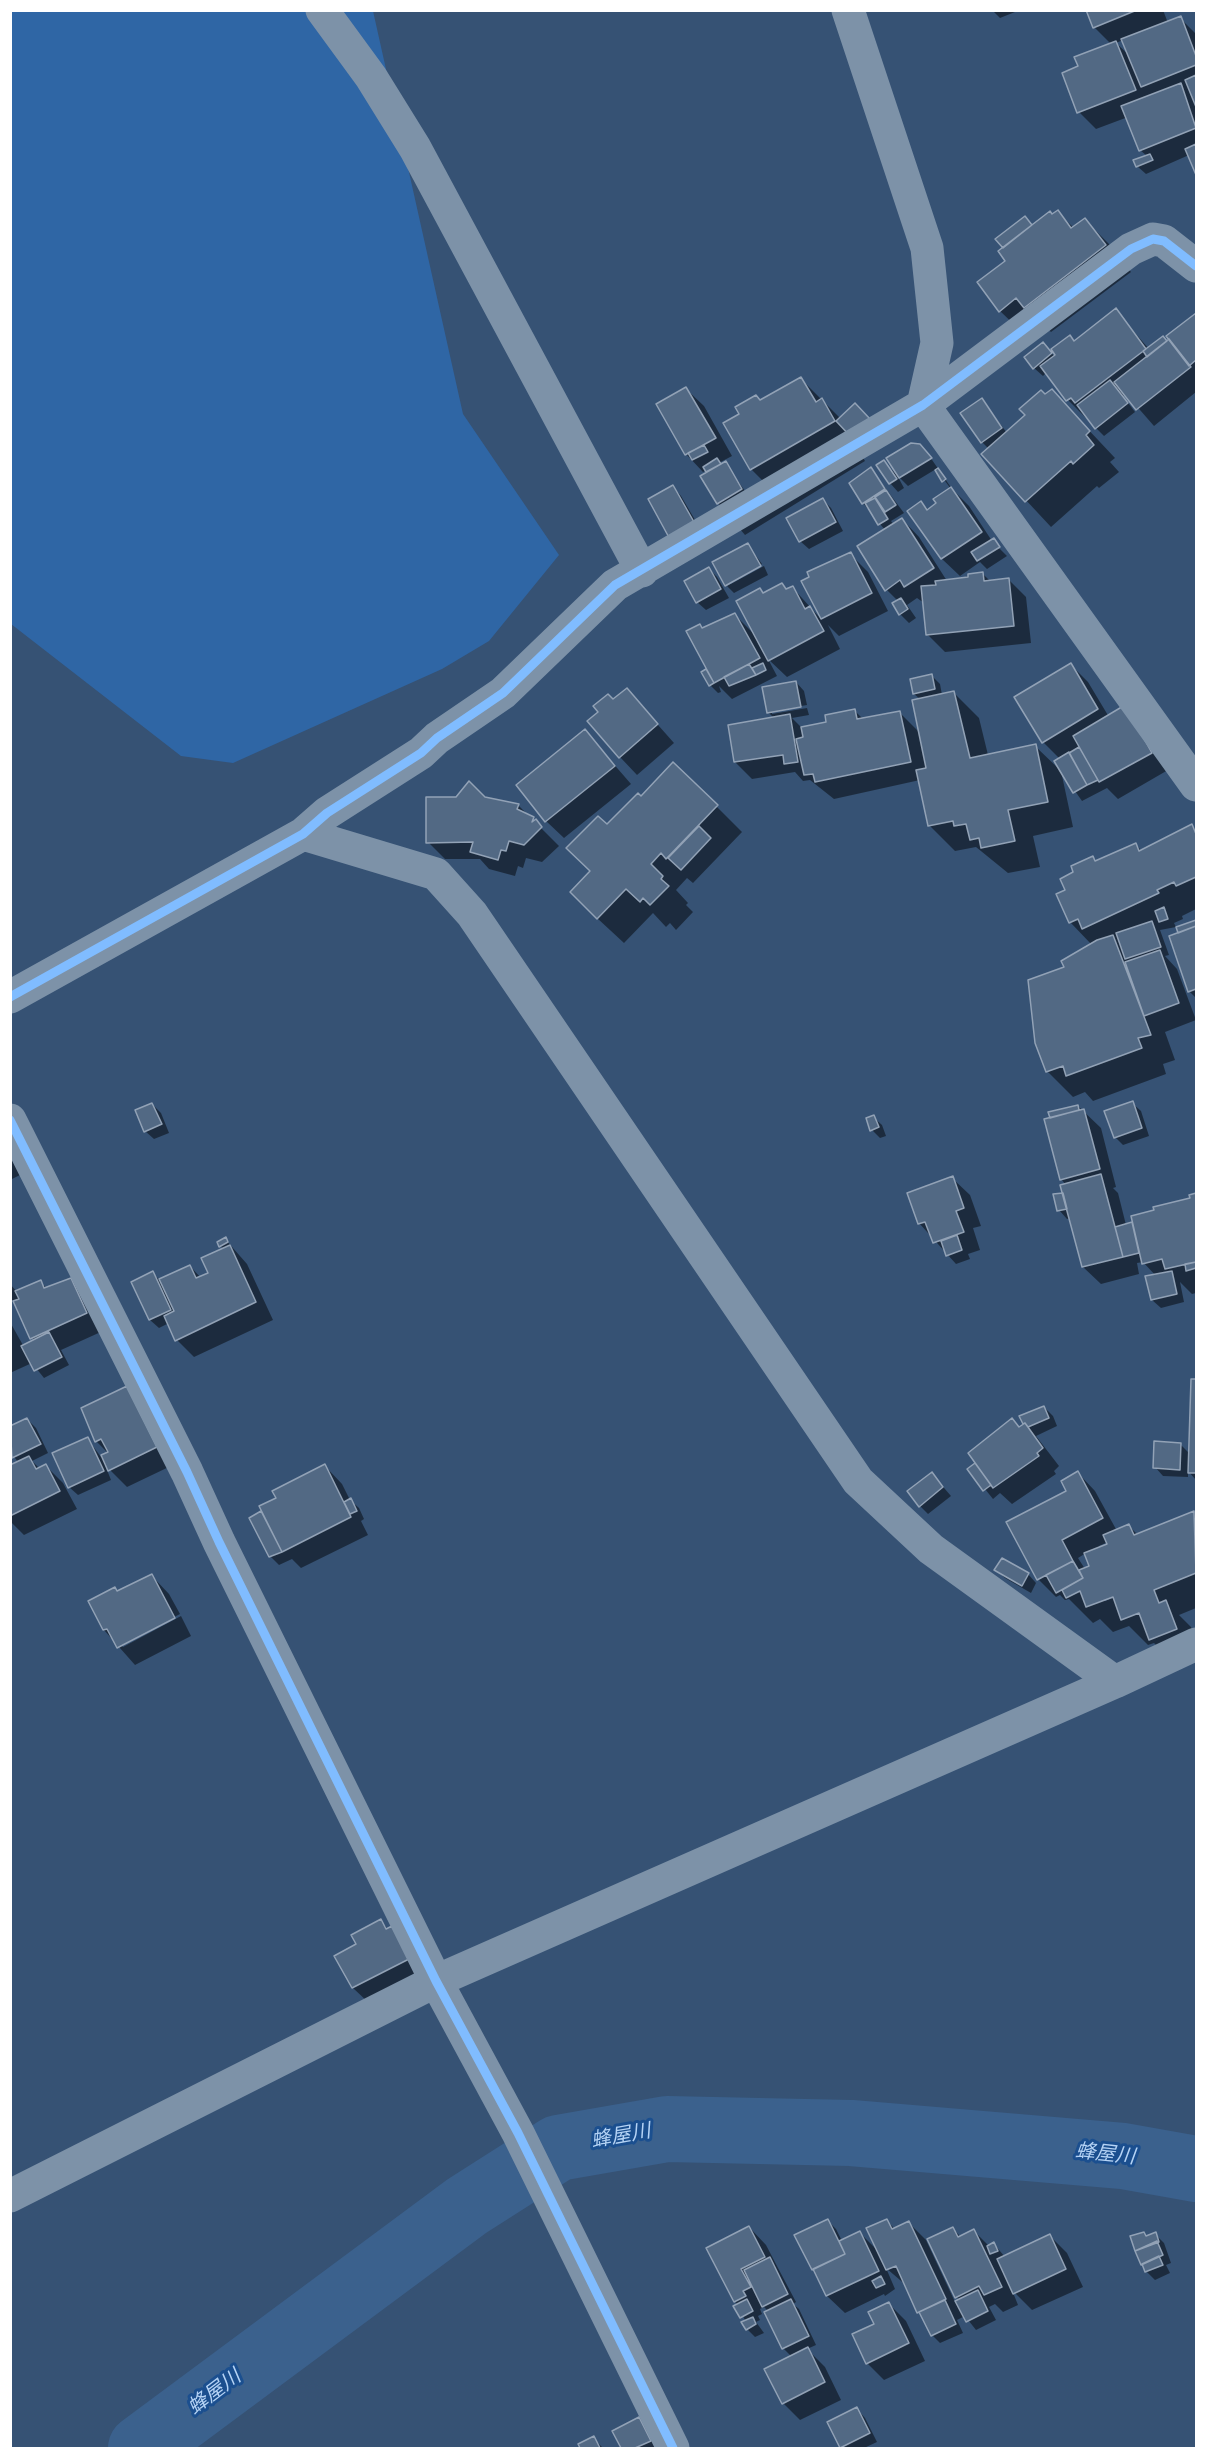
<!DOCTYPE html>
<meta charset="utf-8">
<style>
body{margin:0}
#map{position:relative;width:1207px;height:2459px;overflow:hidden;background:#365274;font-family:"Titillium Web",sans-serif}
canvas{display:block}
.frame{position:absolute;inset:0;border:12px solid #fff;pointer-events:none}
</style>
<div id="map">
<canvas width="1207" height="2459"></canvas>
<div class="frame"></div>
</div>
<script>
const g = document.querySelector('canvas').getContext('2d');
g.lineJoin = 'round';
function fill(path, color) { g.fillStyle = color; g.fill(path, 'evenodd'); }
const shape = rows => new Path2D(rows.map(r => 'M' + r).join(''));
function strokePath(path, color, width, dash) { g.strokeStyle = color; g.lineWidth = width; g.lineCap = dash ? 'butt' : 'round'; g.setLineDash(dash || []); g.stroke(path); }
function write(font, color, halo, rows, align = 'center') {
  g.font = font + ' "Titillium Web","Noto Sans JP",sans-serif'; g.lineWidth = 6; g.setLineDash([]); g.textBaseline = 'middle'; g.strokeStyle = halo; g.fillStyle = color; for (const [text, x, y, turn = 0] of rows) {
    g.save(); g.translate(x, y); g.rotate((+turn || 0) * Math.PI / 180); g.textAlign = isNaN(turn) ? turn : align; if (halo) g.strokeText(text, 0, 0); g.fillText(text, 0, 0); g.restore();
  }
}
const green = shape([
 [10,11,373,11,463,414,559,555,489,641,442,669,233,763,181,756,11,624]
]);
const shadow = shape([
 [992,10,1020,10,1000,18],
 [1088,10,1163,10,1168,23,1180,18,1196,34,1196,171,1189,155,1146,174,1137,166,1147,156,1140,150,1128,117,1096,129,1079,112,1080,66,1112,45,1094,27],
 [1123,40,1130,56,1116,43],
 [1057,212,1074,228,1085,220,1110,245,1131,272,1051,332,1042,323,1026,336,1000,311,1007,261,1025,218,1033,226],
 [1115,310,1149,349,1167,343,1171,340,1169,336,1196,315,1196,392,1154,426,1126,394,1123,396,1135,412,1104,436,1068,400,1047,372,1043,376,1034,368,1043,344,1055,357],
 [801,379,839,417,865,461,745,535,718,503,702,476,709,473,707,470,703,472,686,454,686,389,704,406,732,456,715,465,716,468,725,463,745,491,763,481,751,469,725,423],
 [1052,391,1115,458,1110,462,1119,472,1099,488,1097,486,1051,527,983,454,989,449,982,442,982,400,1007,433],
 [928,454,952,489,969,506,992,541,1007,556,987,569,980,562,960,576,942,559,909,511,921,503,929,510,951,489,936,469,908,486,897,475,904,488,898,492,890,483,884,462,896,474],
 [871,469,904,513,891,521,894,525,902,519,919,537,947,581,982,573,991,582,1009,580,1026,597,1031,643,945,652,928,635,924,603,917,598,907,605,916,618,909,623,900,614,894,604,898,601,887,590,885,530,863,503],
 [673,487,681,496,705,537,682,550],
 [823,500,831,508,843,531,809,549,800,541],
 [748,545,762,564,727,583,727,586,714,563],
 [850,554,868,572,888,611,839,636,828,625,840,649,787,677,768,659,777,676,732,699,719,686,721,692,718,693,710,685,706,671,711,676,700,626,703,629,735,615,756,636,764,594,782,584,787,590,792,587,821,619],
 [764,566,768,575,734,593,727,586],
 [709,569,717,577,729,598,706,610,697,602],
 [1071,665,1088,682,1109,717,1125,707,1168,770,1118,799,1107,788,1082,801,1061,771,1073,827,1033,836,1040,867,1008,873,976,847,955,851,929,825,920,780,834,799,810,780,803,781,795,772,752,779,735,762,774,718,768,712,796,682,804,691,807,705,772,711,772,714,807,708,809,715,792,718,802,728,827,723,854,710,864,720,899,712,920,733,920,699,914,694,931,675,940,684,942,695,953,692,979,718,988,755,1035,746,1060,770,1060,759,1043,742],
 [627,690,674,743,637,775,620,757,613,701],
 [585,731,631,784,564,838,546,821],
 [641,798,716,806,742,832,693,883,687,878,676,890,688,903,686,905,693,912,676,930,670,923,666,927,653,913,624,943,597,918,592,872,607,826],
 [518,805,559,846,542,862,526,858,523,868,518,866,515,876,489,869,480,859,445,859,428,842],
 [1192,826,1196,831,1196,909,1182,916,1183,919,1174,923,1176,927,1160,930,1169,955,1165,956,1177,969,1196,1020,1165,1032,1175,1060,1163,1064,1166,1074,1093,1101,1085,1092,1073,1097,1047,1071,1066,968,1092,945,1070,922,1058,895,1067,891,1075,873,1093,858,1097,862,1135,844,1142,851],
 [1195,922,1196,923,1196,998,1189,991,1179,934],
 [1132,1103,1141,1111,1149,1136,1123,1145,1115,1137],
 [152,1104,161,1113,169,1133,154,1139,145,1131],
 [1078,1106,1101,1128,1116,1187,1113,1188,1118,1193,1126,1225,1132,1224,1135,1227,1196,1195,1196,1293,1192,1294,1180,1282,1184,1302,1161,1308,1152,1300,1156,1276,1143,1262,1137,1263,1139,1274,1101,1284,1083,1267,1071,1218,1067,1219,1059,1210,1066,1185,1061,1179,1046,1120],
 [873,1117,882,1125,886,1136,880,1138,872,1130],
 [10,1155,24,1173,10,1180],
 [952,1178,970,1195,981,1226,973,1228,980,1250,968,1254,970,1259,956,1264,919,1223],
 [225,1239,247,1264,273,1320,194,1357,177,1340,169,1323,159,1328,150,1320,133,1282,152,1273,160,1280,190,1266,201,1278,210,1274,224,1249,220,1246],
 [71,1280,88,1297,103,1331,61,1350,69,1365,44,1378,32,1363,10,1373,10,1322,24,1347,34,1341,14,1300,10,1301,10,1284,17,1292,40,1282,47,1288],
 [1192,1380,1196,1380,1196,1480,1188,1471,1188,1477,1163,1476,1155,1467,1180,1444,1190,1454],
 [127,1388,173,1465,127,1487,105,1465,111,1480,78,1495,69,1487,87,1438,101,1457,108,1453,96,1441],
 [1044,1407,1053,1416,1057,1426,1036,1436,1059,1466,1054,1471,1056,1474,1012,1504,1000,1493,993,1499,969,1469,1012,1420,1021,1428],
 [27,1419,36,1428,48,1453,32,1461,40,1469,46,1466,63,1483,77,1509,24,1535,10,1521,10,1467,19,1463,10,1452,10,1428],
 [325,1466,342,1484,350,1500,359,1508,364,1519,361,1521,368,1535,301,1568,292,1559,279,1565,271,1557,251,1518],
 [1078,1473,1095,1491,1117,1531,1129,1526,1138,1535,1194,1513,1196,1515,1196,1608,1179,1615,1191,1627,1196,1641,1176,1665,1154,1643,1148,1645,1129,1626,1113,1632,1100,1619,1093,1623,1069,1599,1065,1600,1060,1595,1056,1597,1038,1579,1068,1491],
 [1108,1542,1109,1545,1100,1548,1099,1546],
 [1086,1553,1091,1567,1085,1569,1078,1558],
 [1120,1595,1105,1601,1105,1598],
 [932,1474,951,1496,928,1514,920,1506],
 [996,1570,1028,1574,1036,1583,1031,1593,1005,1578],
 [152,1576,169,1594,180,1614,121,1645,123,1647,181,1616,191,1636,135,1665,104,1630,118,1592],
 [381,1921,426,1976,371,2005,353,1988,336,1956,358,1944],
 [827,2220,836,2229,842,2241,860,2233,879,2252,886,2220,895,2229,908,2222,926,2240,955,2302,960,2300,956,2297,953,2229,961,2237,974,2231,989,2246,994,2244,1005,2257,1050,2236,1067,2253,1083,2287,1032,2310,1012,2290,1018,2305,1003,2312,995,2304,989,2307,996,2320,976,2330,965,2316,957,2320,963,2333,940,2343,932,2335,907,2286,886,2268,895,2289,885,2296,884,2294,845,2313,827,2296,813,2269],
 [749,2227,766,2245,778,2268,796,2302,793,2304,799,2309,816,2345,807,2349,825,2367,841,2400,800,2420,783,2403,792,2357,783,2348,768,2311,764,2307,760,2309,762,2314,758,2316,760,2320,756,2322,764,2333,755,2337,747,2329,746,2322,735,2301],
 [1144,2233,1148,2237,1155,2234,1164,2243,1171,2263,1166,2265,1170,2273,1155,2280,1146,2271,1132,2237],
 [889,2304,906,2321,925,2361,884,2380,867,2363],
 [857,2409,865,2418,877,2442,864,2448,843,2448,829,2422],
 [638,2419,647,2428,658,2448,622,2448,614,2431],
 [593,2438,603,2448,582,2448,580,2445]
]);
const river = shape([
 [141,2448,467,2206,558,2148,667,2129,851,2133,1123,2156,1196,2169]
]);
const building = shape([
 [1086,10,1137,10,1093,28,1086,10],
 [1181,16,1196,56,1196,65,1141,87,1121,39,1181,16],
 [1116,41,1136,90,1077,113,1062,73,1078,66,1074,57,1116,41],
 [1196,75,1196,107,1185,80,1196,75],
 [1181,83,1196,128,1139,151,1121,106,1181,83],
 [1196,144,1196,175,1185,149,1196,144],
 [1150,154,1153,160,1136,167,1133,160,1150,154],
 [1058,210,1071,228,1085,218,1106,245,1024,308,1016,298,999,312,977,282,1005,261,998,251,1050,211,1052,214,1058,210],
 [1025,216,1032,225,1003,248,995,239,1025,216],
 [1116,308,1146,349,1075,403,1071,398,1066,401,1040,366,1055,355,1051,349,1070,335,1074,341,1116,308],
 [1196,313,1196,360,1189,366,1166,336,1196,313],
 [1163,336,1167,341,1147,357,1143,351,1163,336],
 [1169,339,1191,367,1136,410,1114,382,1169,339],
 [1043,342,1052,353,1033,369,1024,357,1043,342],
 [801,377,816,402,822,398,835,421,750,470,723,423,739,414,735,407,756,395,760,400,801,377],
 [1110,380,1128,403,1095,429,1077,405,1110,380],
 [686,387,716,438,685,455,656,404,686,387],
 [1052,389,1090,431,1086,435,1094,445,1073,464,1071,461,1025,502,981,454,1025,415,1019,409,1041,390,1045,394,1052,389],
 [982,398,1002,428,981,443,960,413,982,398],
 [855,403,871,420,852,438,836,421,855,403],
 [911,443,920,444,932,458,899,478,886,458,911,443],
 [704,445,708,452,692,460,688,453,704,445],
 [717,458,721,464,706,472,703,467,717,458],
 [884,460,897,479,889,484,876,465,884,460],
 [726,461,742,489,717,504,700,476,726,461],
 [871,467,885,489,862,504,849,483,871,467],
 [938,468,946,479,942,482,935,470,938,468],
 [673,485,698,529,672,543,648,499,673,485],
 [951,487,982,532,941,559,907,511,921,501,927,510,936,503,933,499,951,487],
 [886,490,896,505,885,512,875,497,886,490],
 [823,498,836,522,799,542,786,518,823,498],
 [875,498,888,519,878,525,865,503,875,498],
 [902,518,934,568,904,587,900,580,885,591,857,546,902,518],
 [994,538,1000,547,977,561,971,552,994,538],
 [748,543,761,566,725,586,712,562,748,543],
 [851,552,872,593,821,619,801,581,809,577,807,572,851,552],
 [709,567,721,589,696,603,684,581,709,567],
 [983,572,984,581,1009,578,1014,626,926,635,921,586,936,585,935,581,968,577,968,574,983,572],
 [782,583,786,589,793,586,805,609,810,606,824,631,768,661,736,601,760,588,763,593,782,583],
 [901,598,908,609,899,615,892,603,901,598],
 [735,613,760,658,714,683,686,631,700,624,702,628,735,613],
 [763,663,766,670,756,675,752,668,763,663],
 [1071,663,1098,709,1042,743,1014,697,1071,663],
 [749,664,756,675,729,686,724,677,749,664],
 [706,669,714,683,709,686,701,672,706,669],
 [932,674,935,689,913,694,910,679,932,674],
 [796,681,801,707,767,713,762,687,796,681],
 [627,688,658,724,619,758,587,721,598,712,593,706,608,694,613,699,627,688],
 [954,691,970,758,1036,744,1048,802,1008,810,1015,841,981,848,979,838,970,840,966,824,954,826,953,821,928,826,916,770,926,768,912,700,954,691],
 [1125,705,1152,753,1099,782,1073,736,1125,705],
 [855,709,857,719,900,711,911,762,815,782,813,774,804,775,796,739,803,737,801,727,826,722,825,715,855,709],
 [790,714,798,762,784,764,783,755,734,762,728,725,790,714],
 [585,729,615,766,545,822,516,785,585,729],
 [1079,747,1098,780,1087,785,1069,753,1079,747],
 [1069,752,1087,785,1073,793,1054,761,1069,752],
 [673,762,718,805,666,859,661,853,651,864,663,876,661,879,669,886,650,905,643,898,640,902,626,889,597,919,570,892,590,871,566,848,598,816,607,824,638,793,641,796,673,762],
 [469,781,485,797,519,804,517,809,534,817,532,822,536,819,542,827,524,845,509,841,506,851,501,850,498,860,470,852,473,842,426,843,426,797,456,797,469,781],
 [1192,824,1196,834,1196,877,1176,886,1174,882,1157,890,1159,893,1082,929,1078,919,1069,923,1056,894,1065,890,1060,879,1073,872,1071,866,1093,856,1095,861,1136,843,1139,851,1192,824],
 [699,826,711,838,681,870,668,858,699,826],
 [1164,907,1168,919,1159,922,1155,911,1164,907],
 [1196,920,1196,926,1178,933,1176,927,1196,920],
 [1152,921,1161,947,1125,959,1116,933,1152,921],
 [1196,926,1196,989,1188,992,1169,936,1196,926],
 [1113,935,1151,1035,1138,1038,1142,1048,1066,1076,1063,1066,1046,1072,1035,1043,1028,980,1064,967,1061,961,1097,940,1113,935],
 [1160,950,1179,1003,1144,1016,1125,962,1160,950],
 [1133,1101,1142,1128,1114,1138,1104,1111,1133,1101],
 [152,1103,162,1124,144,1132,135,1110,152,1103],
 [1078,1105,1079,1110,1050,1118,1048,1112,1078,1105],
 [1084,1109,1100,1169,1060,1180,1044,1119,1084,1109],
 [874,1115,879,1127,870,1131,866,1118,874,1115],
 [1101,1174,1123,1257,1082,1267,1060,1185,1101,1174],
 [953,1176,964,1208,956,1211,964,1232,933,1243,925,1222,918,1224,907,1193,953,1176],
 [1063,1193,1067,1209,1057,1211,1053,1194,1063,1193],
 [1196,1193,1196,1262,1165,1269,1162,1259,1142,1264,1131,1216,1154,1210,1153,1207,1190,1198,1189,1195,1196,1193],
 [1132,1222,1139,1253,1123,1257,1115,1227,1132,1222],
 [957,1235,962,1250,946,1256,941,1241,957,1235],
 [226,1237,228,1242,219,1247,217,1242,226,1237],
 [230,1245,256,1302,175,1341,164,1316,174,1311,159,1279,190,1265,196,1278,208,1273,201,1258,230,1245],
 [1196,1262,1196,1268,1186,1271,1185,1264,1196,1262],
 [153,1271,171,1310,149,1320,131,1282,153,1271],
 [1172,1271,1177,1294,1151,1300,1145,1276,1172,1271],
 [71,1278,87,1313,30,1339,13,1301,19,1299,15,1291,41,1280,44,1288,71,1278],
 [49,1332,62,1357,34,1371,21,1346,49,1332],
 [1191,1379,1196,1379,1196,1473,1188,1473,1191,1379],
 [127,1386,157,1447,108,1471,101,1455,108,1452,101,1439,95,1442,81,1408,127,1386],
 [1044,1406,1049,1418,1028,1427,1025,1423,1023,1424,1019,1416,1044,1406],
 [27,1418,41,1444,12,1458,10,1426,27,1418],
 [1012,1418,1019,1427,1025,1423,1043,1448,1037,1453,1039,1456,993,1488,968,1453,1012,1418],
 [88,1437,104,1471,68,1488,52,1453,88,1437],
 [1154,1441,1181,1443,1180,1470,1153,1468,1154,1441],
 [29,1456,36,1469,46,1464,60,1491,10,1516,10,1465,29,1456],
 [975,1463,991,1485,983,1491,967,1469,975,1463],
 [325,1464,351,1517,282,1552,259,1506,276,1498,272,1491,325,1464],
 [1078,1471,1103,1518,1062,1540,1073,1561,1037,1580,1006,1522,1066,1491,1061,1481,1078,1471],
 [932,1472,943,1487,919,1507,907,1491,932,1472],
 [351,1498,357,1511,350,1514,344,1502,351,1498],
 [261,1511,282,1552,269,1557,249,1518,261,1511],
 [1194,1511,1196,1573,1154,1590,1159,1603,1166,1600,1177,1629,1149,1640,1139,1613,1121,1620,1113,1597,1086,1607,1080,1591,1066,1598,1062,1590,1083,1578,1079,1570,1089,1566,1084,1553,1107,1544,1103,1535,1129,1524,1134,1535,1194,1511],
 [1002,1558,1029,1573,1022,1586,994,1570,1002,1558],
 [1073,1561,1083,1578,1056,1593,1046,1575,1073,1561],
 [152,1574,175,1618,117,1648,107,1629,103,1630,88,1601,115,1587,117,1591,152,1574],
 [381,1919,386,1929,392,1926,409,1959,352,1988,334,1956,356,1944,351,1935,381,1919],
 [828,2219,845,2254,812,2270,794,2235,828,2219],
 [887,2219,892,2229,909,2221,946,2299,917,2313,896,2266,886,2270,866,2228,887,2219],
 [749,2226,765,2257,741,2269,751,2287,743,2291,746,2296,734,2302,706,2248,749,2226],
 [953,2227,958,2237,974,2229,1002,2287,984,2295,979,2286,955,2298,927,2239,953,2227],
 [860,2231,879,2271,826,2296,813,2269,845,2254,839,2241,860,2231],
 [1144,2232,1146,2236,1156,2232,1159,2242,1135,2251,1130,2236,1144,2232],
 [1050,2234,1066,2269,1013,2294,997,2259,1050,2234],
 [1157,2241,1163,2255,1141,2265,1135,2251,1157,2241],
 [994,2242,998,2251,990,2254,987,2246,994,2242],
 [1159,2256,1163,2265,1145,2272,1142,2264,1159,2256],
 [770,2257,788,2294,762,2307,744,2270,770,2257],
 [881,2276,885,2284,876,2288,872,2281,881,2276],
 [978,2290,988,2311,966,2322,955,2301,978,2290],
 [747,2299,753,2311,740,2318,733,2306,747,2299],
 [791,2299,809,2336,782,2349,764,2312,791,2299],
 [945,2300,956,2324,931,2336,919,2312,945,2300],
 [889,2302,909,2343,866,2364,852,2334,874,2324,868,2312,889,2302],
 [753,2317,756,2324,746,2330,741,2322,753,2317],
 [808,2347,825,2382,782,2404,764,2369,808,2347],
 [857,2407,870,2433,840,2448,827,2422,857,2407],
 [639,2417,651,2441,635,2448,621,2448,612,2431,639,2417],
 [594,2436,600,2448,580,2448,578,2444,594,2436]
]);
const minor = shape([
 [322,10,371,77,415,148,642,571],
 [848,10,927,248,937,343,923,405,1196,785],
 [303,834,436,874,472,914,858,1481,931,1549,1115,1682],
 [10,997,303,834,327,813,421,753,437,738,503,693,615,585,923,405,1131,249,1153,239,1164,241,1196,266],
 [10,1120,187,1472,219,1542,436,1981,518,2133,673,2448],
 [10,2196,436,1981,1115,1682,1196,1644]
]);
const cycleway = shape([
 [10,997,303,834,327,813,421,753,437,738,503,693,615,585,923,405,1131,249,1153,239,1164,241,1196,266],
 [10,1120,187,1472,219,1542,436,1981,518,2133,673,2448]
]);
const waterNames = [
 ["蜂屋川",621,2137,-10],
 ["蜂屋川",1105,2155,6],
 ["蜂屋川",215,2393,-37]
];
fill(green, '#2f66a5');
fill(shadow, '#0007');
strokePath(river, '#3b618d', 66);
fill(building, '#526984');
strokePath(building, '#92a2b6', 1.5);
strokePath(minor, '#7d92a8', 33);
strokePath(cycleway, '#80bcff', 9);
write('italic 20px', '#b5d3f5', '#1b4f8f', waterNames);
</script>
